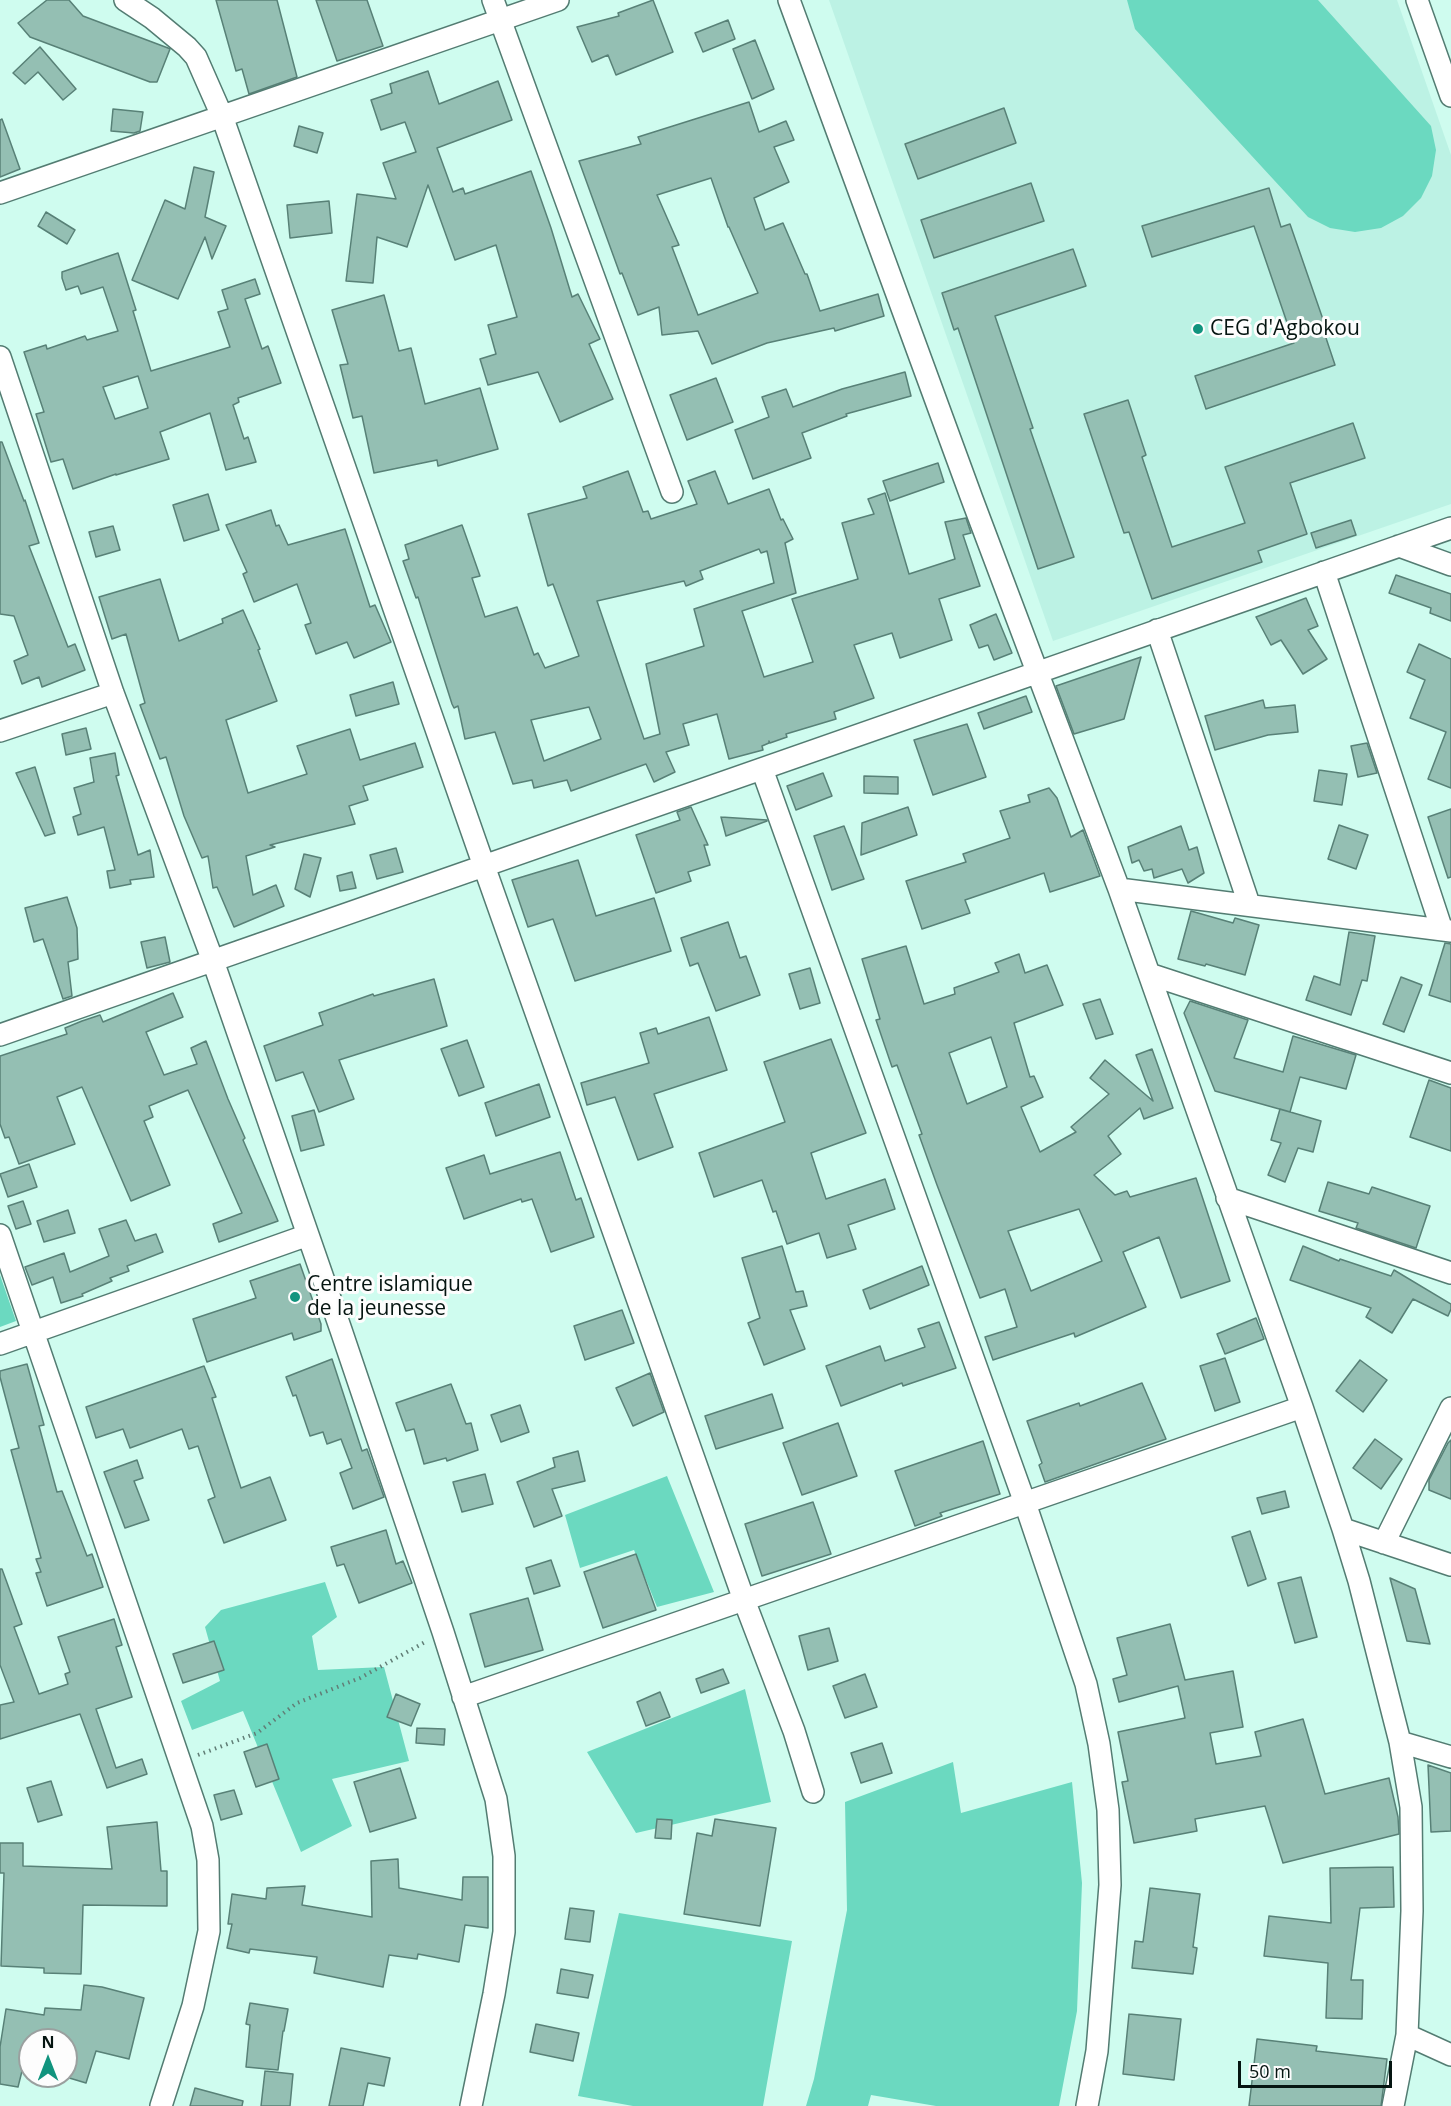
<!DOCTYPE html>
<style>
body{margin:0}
#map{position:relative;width:1451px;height:2106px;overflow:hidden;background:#cffcef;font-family:"Open Sans",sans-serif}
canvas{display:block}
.north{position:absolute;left:18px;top:2028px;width:60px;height:60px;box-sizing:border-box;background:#fdfdfd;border:2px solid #9aa09f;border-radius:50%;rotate:0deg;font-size:16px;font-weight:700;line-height:24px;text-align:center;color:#051511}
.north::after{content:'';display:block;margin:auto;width:21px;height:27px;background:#11947e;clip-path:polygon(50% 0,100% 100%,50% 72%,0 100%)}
.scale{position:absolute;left:1238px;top:2061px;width:154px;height:27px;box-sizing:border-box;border:3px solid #051511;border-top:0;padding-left:8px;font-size:18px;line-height:21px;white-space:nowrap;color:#051511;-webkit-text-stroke:4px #fdfdfd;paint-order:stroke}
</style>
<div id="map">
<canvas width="1451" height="2106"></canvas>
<div class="north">N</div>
<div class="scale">50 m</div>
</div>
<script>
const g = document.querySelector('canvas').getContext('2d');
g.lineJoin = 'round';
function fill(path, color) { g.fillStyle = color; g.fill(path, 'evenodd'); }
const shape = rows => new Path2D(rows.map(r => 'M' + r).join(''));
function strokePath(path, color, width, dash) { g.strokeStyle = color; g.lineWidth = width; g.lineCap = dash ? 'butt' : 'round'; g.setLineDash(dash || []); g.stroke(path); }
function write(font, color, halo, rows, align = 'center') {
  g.font = font + ' "Open Sans",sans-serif'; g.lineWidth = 6; g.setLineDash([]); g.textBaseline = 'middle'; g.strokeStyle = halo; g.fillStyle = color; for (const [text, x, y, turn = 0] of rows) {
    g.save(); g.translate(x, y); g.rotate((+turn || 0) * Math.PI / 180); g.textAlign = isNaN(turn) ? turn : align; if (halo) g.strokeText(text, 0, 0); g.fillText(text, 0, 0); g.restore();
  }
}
const built = shape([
 [829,0,1397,0,1451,155,1451,504,1053,641]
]);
const green = shape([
 [1127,0,1318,0,1431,126,1436,150,1432,176,1421,198,1403,216,1381,228,1355,232,1330,228,1308,217,1135,29],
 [0,1275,16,1321,0,1327],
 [667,1476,714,1592,657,1607,634,1550,580,1568,565,1515],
 [325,1582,337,1617,312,1636,318,1670,384,1667,409,1761,332,1779,352,1826,301,1852,243,1711,192,1730,181,1701,220,1681,205,1627,221,1610],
 [745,1689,771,1802,636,1833,587,1752],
 [953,1762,961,1813,1072,1782,1082,1883,1077,2011,1059,2106,936,2106,871,2095,868,2106,806,2106,814,2079,847,1910,845,1802],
 [619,1913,792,1941,763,2106,633,2106,578,2096]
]);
const building = shape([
 [47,0,69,0,83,16,168,48,170,49,157,82,150,82,30,37,18,23,47,0],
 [216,0,277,0,297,77,249,94,242,69,236,71,216,0],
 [316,0,367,0,383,46,337,61,316,0],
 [653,0,673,52,616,75,608,55,592,62,577,27,619,16,618,13,653,0],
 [728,20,735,39,703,52,695,33,728,20],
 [755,40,774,89,752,99,733,49,755,40],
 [40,47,76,89,63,100,38,72,25,84,13,73,40,47],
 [428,71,439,104,498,81,512,120,437,148,453,192,463,188,465,194,531,171,551,228,572,297,578,294,600,339,589,344,613,399,560,422,538,372,488,385,480,359,496,354,488,325,517,317,496,245,455,260,428,185,407,247,377,237,373,283,346,281,357,194,396,199,383,163,416,152,405,122,381,130,371,100,392,93,390,84,428,71],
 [749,102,759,132,786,121,794,140,774,147,789,182,754,198,765,230,783,223,805,274,807,274,820,311,878,294,884,316,835,331,834,328,767,343,712,364,698,331,662,335,659,307,638,315,622,273,620,274,579,161,641,144,638,137,749,102],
 [711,178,728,227,729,227,758,293,698,315,672,247,679,245,657,195,711,178],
 [1004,108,1016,143,918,179,905,144,1004,108],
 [113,109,143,112,140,131,134,133,111,131,113,109],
 [2,119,20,169,0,177,0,120,2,119],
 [299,126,323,133,317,153,294,146,299,126],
 [194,167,214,172,205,217,226,226,212,259,205,237,178,299,132,280,165,200,185,209,194,167],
 [1031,183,1044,221,934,258,921,220,1031,183],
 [1269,188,1281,227,1290,224,1327,331,1324,332,1335,365,1206,409,1195,376,1294,343,1254,226,1152,257,1142,226,1269,188],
 [329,201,332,233,290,238,287,205,329,201],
 [46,212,75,230,67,244,38,226,46,212],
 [1073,249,1086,286,995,316,1033,428,1030,429,1074,557,1038,569,958,328,954,330,942,293,1073,249],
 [118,253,136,310,133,311,151,371,230,347,218,312,228,309,222,290,255,279,260,294,245,299,262,349,268,346,281,383,238,398,239,402,233,405,244,439,248,437,256,462,226,470,210,413,160,432,169,459,116,475,116,474,73,489,63,459,51,462,36,414,44,412,24,352,46,345,47,349,85,336,87,340,118,331,103,287,81,294,78,286,66,290,62,278,62,272,118,253],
 [138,376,148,408,115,419,103,387,138,376],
 [384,295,399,351,411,348,425,404,480,388,498,449,438,466,437,460,374,473,362,416,353,418,340,365,348,364,332,310,384,295],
 [905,372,911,396,846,414,847,416,802,433,811,458,753,479,735,430,769,417,762,397,786,389,793,407,842,389,905,372],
 [716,378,733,422,687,440,670,395,716,378],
 [1128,400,1146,455,1142,457,1172,547,1245,523,1225,467,1353,423,1365,458,1290,483,1307,534,1258,551,1262,562,1152,599,1129,532,1124,533,1084,414,1128,400],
 [0,442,2,442,24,501,25,500,39,543,29,546,68,647,75,644,85,670,42,687,39,677,22,684,14,661,28,655,14,616,0,614,0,442],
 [938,463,944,482,890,501,883,481,938,463],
 [628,471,643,512,648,511,651,519,697,504,688,481,715,471,728,504,769,489,781,520,783,519,793,539,785,543,796,593,742,611,764,677,813,662,792,599,858,579,842,523,874,514,868,499,885,493,909,574,955,559,945,522,966,518,971,533,963,535,980,586,939,599,952,640,900,658,892,633,854,645,874,698,834,712,836,719,786,734,787,737,770,743,769,741,769,743,762,746,763,750,729,759,717,714,683,724,689,745,666,752,675,772,654,782,646,764,571,791,567,780,534,788,532,780,513,784,495,732,465,739,458,706,454,708,452,704,418,597,416,598,403,561,409,559,405,545,462,525,480,576,472,578,485,617,517,607,534,655,538,653,545,668,579,656,553,584,548,586,528,514,587,498,583,487,628,471],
 [759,549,761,553,767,551,774,583,694,609,704,646,646,664,660,734,644,739,597,601,684,581,686,586,703,579,700,571,759,549],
 [589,707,601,739,544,761,531,720,589,707],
 [208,494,219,530,184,541,173,505,208,494],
 [271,510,276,526,279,525,288,545,345,529,370,607,375,605,391,642,354,658,347,642,316,654,305,625,311,623,297,584,254,602,243,574,247,572,226,525,271,510],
 [1351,520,1356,535,1316,548,1311,533,1351,520],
 [113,526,120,550,96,557,89,532,113,526],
 [1396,575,1451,594,1451,621,1430,613,1431,608,1389,593,1396,575],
 [160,579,179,641,223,623,222,619,243,610,260,649,258,650,277,701,226,720,248,793,307,774,297,746,350,729,360,760,415,743,423,767,363,786,368,800,349,806,355,824,270,845,275,847,246,856,253,895,276,885,284,906,234,927,217,887,213,888,208,856,202,858,184,816,166,757,160,759,140,705,145,703,126,634,112,639,99,597,160,579],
 [1306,598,1318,626,1308,630,1327,659,1303,674,1281,640,1271,645,1256,617,1306,598],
 [996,614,1012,653,994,660,988,645,979,648,970,625,996,614],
 [1419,644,1451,659,1451,788,1428,779,1446,732,1410,718,1425,680,1407,672,1419,644],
 [1141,657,1124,719,1074,734,1056,686,1141,657],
 [393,682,399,704,356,716,350,695,393,682],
 [1026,696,1032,712,984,729,978,713,1026,696],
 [1263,700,1265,708,1295,705,1298,732,1268,735,1215,750,1205,716,1263,700],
 [967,724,986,777,933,795,914,740,967,724],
 [86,728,91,749,66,755,62,734,86,728],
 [1367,743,1377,773,1358,777,1351,746,1367,743],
 [115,753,119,775,116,776,138,855,150,850,154,877,130,880,131,884,110,888,107,871,115,870,104,827,78,835,73,817,81,814,74,788,94,782,90,758,115,753],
 [35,767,55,833,45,836,16,773,35,767],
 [1319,770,1347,774,1342,805,1314,801,1319,770],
 [823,773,832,796,796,810,787,786,823,773],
 [864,776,898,777,898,794,864,793,864,776],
 [1049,788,1057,798,1071,837,1083,830,1100,876,1050,892,1044,873,965,900,970,913,922,929,906,881,966,862,963,854,1010,838,1000,811,1030,802,1028,795,1049,788],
 [691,807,708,845,704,845,710,865,688,872,691,881,656,893,636,835,680,820,677,812,691,807],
 [908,807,917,835,861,855,862,823,908,807],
 [1451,809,1451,877,1448,878,1428,817,1451,809],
 [721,817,767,820,767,821,726,836,721,817],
 [1339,825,1368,835,1356,869,1328,859,1339,825],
 [844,826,864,879,832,890,814,836,844,826],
 [1181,826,1189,850,1197,847,1204,873,1188,883,1182,869,1154,878,1152,869,1144,871,1139,860,1132,863,1128,847,1181,826],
 [396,848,403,872,377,879,370,855,396,848],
 [304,854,321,858,310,897,295,889,304,854],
 [578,860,596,916,654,898,671,951,575,981,553,919,528,927,512,880,578,860],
 [352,872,356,888,340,891,337,876,352,872],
 [67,897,77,928,78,959,68,962,72,996,63,999,43,939,34,942,25,908,67,897],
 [1191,911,1233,923,1235,918,1259,925,1245,975,1206,964,1205,966,1178,959,1191,911],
 [728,922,740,958,746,956,760,995,716,1011,698,963,690,966,681,938,728,922],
 [1349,932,1375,936,1367,981,1362,980,1351,1015,1306,1000,1314,976,1340,985,1349,932],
 [165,937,170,962,147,968,141,942,165,937],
 [1445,943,1451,944,1451,1002,1429,995,1445,943],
 [906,946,924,1004,955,994,954,988,999,972,995,963,1019,954,1025,973,1047,965,1063,1005,1014,1023,1030,1077,1034,1076,1043,1097,1021,1107,1040,1152,1076,1132,1071,1127,1109,1094,1090,1078,1105,1060,1153,1101,1136,1055,1152,1049,1173,1108,1144,1119,1140,1108,1108,1136,1121,1154,1094,1175,1115,1195,1127,1191,1130,1197,1196,1178,1230,1281,1181,1298,1159,1237,1123,1252,1146,1307,1075,1337,1074,1333,993,1360,985,1337,1017,1327,1005,1289,980,1298,937,1185,919,1135,922,1134,897,1065,892,1067,876,1020,880,1019,862,959,906,946],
 [991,1037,1007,1087,967,1104,949,1053,991,1037],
 [1079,1209,1102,1261,1031,1291,1008,1231,1079,1209],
 [810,968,820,1003,800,1009,789,974,810,968],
 [1401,977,1422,985,1404,1032,1383,1024,1401,977],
 [434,979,447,1026,339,1060,354,1099,319,1112,303,1072,276,1081,264,1046,323,1025,319,1013,373,994,374,996,434,979],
 [173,993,183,1017,146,1032,164,1075,197,1064,191,1048,206,1041,228,1099,245,1138,243,1140,278,1221,219,1242,213,1224,242,1213,188,1090,149,1106,153,1117,144,1121,170,1185,131,1201,82,1087,57,1097,75,1144,19,1164,9,1137,5,1138,0,1124,0,1056,67,1034,65,1028,82,1021,100,1015,103,1022,173,993],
 [1100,999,1113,1034,1096,1039,1083,1004,1100,999],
 [1190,1001,1248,1020,1234,1058,1283,1072,1293,1036,1356,1055,1346,1089,1300,1077,1290,1112,1215,1091,1184,1013,1190,1001],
 [709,1017,727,1070,654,1094,673,1147,638,1160,615,1097,587,1105,581,1083,649,1063,640,1033,656,1028,658,1034,709,1017],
 [831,1039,866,1133,811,1153,826,1199,885,1179,895,1209,848,1225,856,1249,827,1258,819,1233,787,1244,776,1211,773,1212,762,1180,714,1197,699,1153,785,1122,764,1062,831,1039],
 [467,1040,484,1087,459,1096,441,1049,467,1040],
 [1429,1080,1451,1088,1451,1151,1410,1137,1429,1080],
 [539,1084,550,1117,496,1136,485,1103,539,1084],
 [1280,1109,1321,1121,1313,1152,1298,1148,1285,1182,1268,1175,1281,1143,1271,1140,1280,1109],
 [314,1110,324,1145,301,1151,292,1116,314,1110],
 [560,1152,576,1200,581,1198,594,1237,551,1252,532,1199,522,1202,521,1199,464,1219,446,1168,484,1155,490,1174,560,1152],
 [29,1164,37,1187,8,1197,0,1174,29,1164],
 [1328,1182,1369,1194,1372,1187,1430,1206,1416,1248,1356,1228,1358,1223,1319,1211,1328,1182],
 [23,1201,31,1224,16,1229,8,1206,23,1201],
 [68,1210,75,1233,44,1242,37,1221,68,1210],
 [126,1220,135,1241,156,1234,163,1252,127,1266,129,1271,110,1278,112,1281,82,1294,83,1296,61,1303,53,1277,32,1285,25,1267,64,1253,70,1272,109,1256,99,1229,126,1220],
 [782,1246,796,1292,803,1291,807,1306,790,1310,805,1349,764,1365,748,1323,760,1318,742,1258,782,1246],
 [1303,1246,1339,1261,1340,1259,1391,1276,1394,1270,1451,1304,1451,1309,1448,1316,1413,1299,1392,1333,1366,1317,1371,1308,1290,1280,1303,1246],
 [300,1264,321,1324,321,1331,294,1340,292,1333,207,1362,193,1319,256,1298,250,1281,300,1264],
 [922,1266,929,1285,870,1309,863,1290,922,1266],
 [622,1310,634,1343,585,1360,574,1326,622,1310],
 [1256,1318,1264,1339,1225,1354,1217,1334,1256,1318],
 [939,1322,956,1368,903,1386,902,1383,841,1406,826,1366,880,1346,885,1361,925,1347,918,1329,939,1322],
 [1225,1358,1240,1402,1215,1411,1200,1366,1225,1358],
 [332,1359,362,1451,367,1449,384,1497,353,1509,340,1473,352,1468,341,1439,327,1444,323,1432,310,1436,296,1395,293,1396,286,1377,332,1359],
 [1360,1360,1387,1380,1363,1412,1336,1391,1360,1360],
 [27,1364,44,1425,39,1426,57,1492,62,1491,87,1556,92,1554,103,1587,47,1606,36,1573,41,1572,36,1559,41,1558,11,1450,19,1448,0,1377,0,1371,27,1364],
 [204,1366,216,1397,212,1398,241,1488,270,1477,286,1520,224,1543,208,1500,215,1497,198,1446,189,1449,182,1429,130,1448,123,1429,96,1438,86,1407,204,1366],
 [650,1373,664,1412,633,1426,616,1388,650,1373],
 [1142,1383,1166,1439,1045,1482,1039,1465,1042,1463,1027,1421,1079,1403,1080,1406,1142,1383],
 [451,1384,466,1424,471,1423,478,1450,447,1461,446,1458,424,1464,414,1429,406,1431,396,1403,451,1384],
 [772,1394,783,1428,716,1449,705,1416,772,1394],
 [520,1405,529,1432,501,1442,491,1415,520,1405],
 [838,1423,857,1476,802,1495,783,1443,838,1423],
 [1375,1439,1402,1459,1381,1489,1353,1468,1375,1439],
 [1451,1440,1451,1499,1429,1490,1429,1480,1448,1443,1451,1440],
 [983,1441,1000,1494,940,1513,942,1516,915,1526,895,1471,983,1441],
 [578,1451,585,1481,552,1489,562,1516,534,1527,517,1482,555,1467,553,1458,578,1451],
 [137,1460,143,1478,134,1481,149,1520,125,1528,104,1472,137,1460],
 [485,1474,493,1504,462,1512,453,1482,485,1474],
 [1285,1491,1289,1507,1262,1514,1257,1498,1285,1491],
 [813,1502,831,1554,762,1576,745,1524,813,1502],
 [386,1530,396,1564,403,1561,412,1583,359,1603,344,1564,337,1566,331,1547,386,1530],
 [1250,1531,1266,1579,1248,1586,1232,1537,1250,1531],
 [636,1554,656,1610,603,1628,584,1572,636,1554],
 [551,1560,560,1586,534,1594,526,1568,551,1560],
 [0,1569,2,1569,22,1624,14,1627,39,1694,68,1684,65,1674,70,1672,58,1637,114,1619,122,1645,116,1647,132,1697,96,1709,116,1768,142,1759,147,1774,107,1788,80,1714,0,1739,0,1705,14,1702,0,1665,0,1569],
 [1301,1577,1317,1637,1295,1643,1278,1583,1301,1577],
 [1390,1578,1415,1589,1430,1644,1407,1641,1390,1578],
 [528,1598,543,1650,485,1667,470,1614,528,1598],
 [1170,1624,1185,1680,1233,1671,1243,1727,1210,1733,1216,1764,1261,1756,1255,1732,1303,1719,1325,1794,1389,1778,1398,1817,1399,1834,1283,1863,1265,1806,1195,1819,1197,1831,1134,1843,1122,1782,1128,1781,1118,1732,1185,1718,1178,1686,1119,1702,1113,1679,1127,1675,1117,1638,1170,1624],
 [829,1628,838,1661,808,1670,799,1636,829,1628],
 [214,1641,224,1670,183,1683,173,1654,214,1641],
 [723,1669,729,1683,701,1693,696,1679,723,1669],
 [865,1674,877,1707,845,1718,833,1686,865,1674],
 [660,1692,670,1717,646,1726,637,1702,660,1692],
 [396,1694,420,1704,411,1726,387,1717,396,1694],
 [417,1728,445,1729,444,1745,416,1743,417,1728],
 [882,1743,892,1773,861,1783,851,1753,882,1743],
 [267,1744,279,1779,256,1787,244,1752,267,1744],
 [1428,1765,1451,1773,1451,1831,1431,1832,1428,1765],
 [400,1768,416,1818,370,1832,354,1782,400,1768],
 [51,1781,62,1815,38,1822,27,1788,51,1781],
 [234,1790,242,1814,221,1820,214,1795,234,1790],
 [657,1819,672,1820,671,1839,655,1838,657,1819],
 [715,1819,776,1828,760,1926,684,1914,697,1833,712,1836,715,1819],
 [157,1822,161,1871,167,1871,167,1906,83,1905,81,1974,44,1973,44,1968,1,1966,4,1873,0,1873,0,1843,23,1843,23,1866,112,1869,107,1827,157,1822],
 [398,1859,399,1888,462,1900,463,1877,488,1877,488,1928,465,1925,459,1962,418,1954,417,1959,389,1955,383,1987,314,1973,317,1957,250,1949,249,1953,227,1948,232,1924,228,1924,232,1894,266,1899,267,1888,305,1886,302,1905,372,1917,371,1861,398,1859],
 [1393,1867,1394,1907,1360,1908,1351,1980,1363,1980,1362,2019,1326,2018,1328,1963,1264,1956,1269,1916,1331,1923,1330,1868,1393,1867],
 [1150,1888,1200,1894,1193,1947,1197,1948,1193,1974,1132,1968,1135,1941,1143,1942,1150,1888],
 [570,1908,594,1911,590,1942,565,1939,570,1908],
 [561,1969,593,1975,588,1998,557,1993,561,1969],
 [84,1985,102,1987,144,1998,129,2059,96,2051,86,2083,66,2077,66,2040,30,2040,30,2065,24,2063,18,2087,0,2084,0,2047,6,2009,44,2015,45,2008,81,2010,84,1985],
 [250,2003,288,2009,284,2031,283,2031,278,2070,246,2067,250,2025,246,2024,250,2003],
 [1129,2014,1181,2019,1174,2080,1123,2074,1129,2014],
 [536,2024,579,2033,573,2061,530,2052,536,2024],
 [1257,2039,1317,2046,1316,2051,1387,2059,1381,2106,1249,2106,1257,2039],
 [341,2048,390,2058,384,2086,368,2083,363,2106,329,2106,341,2048],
 [265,2071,293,2074,290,2106,261,2106,265,2071],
 [195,2088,243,2101,242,2106,190,2106,195,2088]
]);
const path = shape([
 [198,1755,257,1733,297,1703,360,1678,427,1641]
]);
const minor = shape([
 [125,0,152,18,187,47,196,57,222,116,484,866,744,1600,794,1731,813,1792],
 [493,0,672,492],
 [789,0,972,499,1119,889,1302,1407,1343,1529,1359,1581,1400,1742,1411,1807,1412,1911,1407,2035,1393,2106],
 [1417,0,1451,96],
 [0,193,558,0],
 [0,357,113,693,213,961,341,1330,443,1632,496,1799,504,1856,504,1932,494,1994,471,2106],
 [1399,546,1451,565],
 [1324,572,1442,930],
 [1157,630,1249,904],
 [0,731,113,693],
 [762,769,1025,1503,1086,1684,1099,1744,1108,1810,1110,1885,1097,2051,1087,2106],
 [1119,889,1451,931],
 [1149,974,1451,1073],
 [0,1035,1451,528],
 [1227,1198,1451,1273],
 [0,1235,202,1826,208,1860,209,1931,193,2006,161,2106],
 [0,1344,308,1235],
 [1343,1529,1451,1565],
 [1384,1543,1451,1408],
 [463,1697,1302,1407],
 [1400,1742,1451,1757],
 [1407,2035,1451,2055]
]);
const markers = [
 [1198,329,6,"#11947e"],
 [295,1297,6,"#11947e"]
];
const poiNames = [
 ["CEG d'Agbokou",1210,329],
 ["Centre islamique",307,1285],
 ["de la jeunesse",307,1309]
];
fill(built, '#bcf2e4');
fill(green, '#6bd9c0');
fill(building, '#94bfb3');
strokePath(building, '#588177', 1.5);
strokePath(minor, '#537c72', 24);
strokePath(path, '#617e76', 4, [1.5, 4.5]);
strokePath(minor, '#fff', 21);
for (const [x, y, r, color] of markers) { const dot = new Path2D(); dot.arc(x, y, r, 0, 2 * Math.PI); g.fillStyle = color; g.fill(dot); strokePath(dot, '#fdfdfd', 2); }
write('21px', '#051511', '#fdfdfd', poiNames, 'left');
</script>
